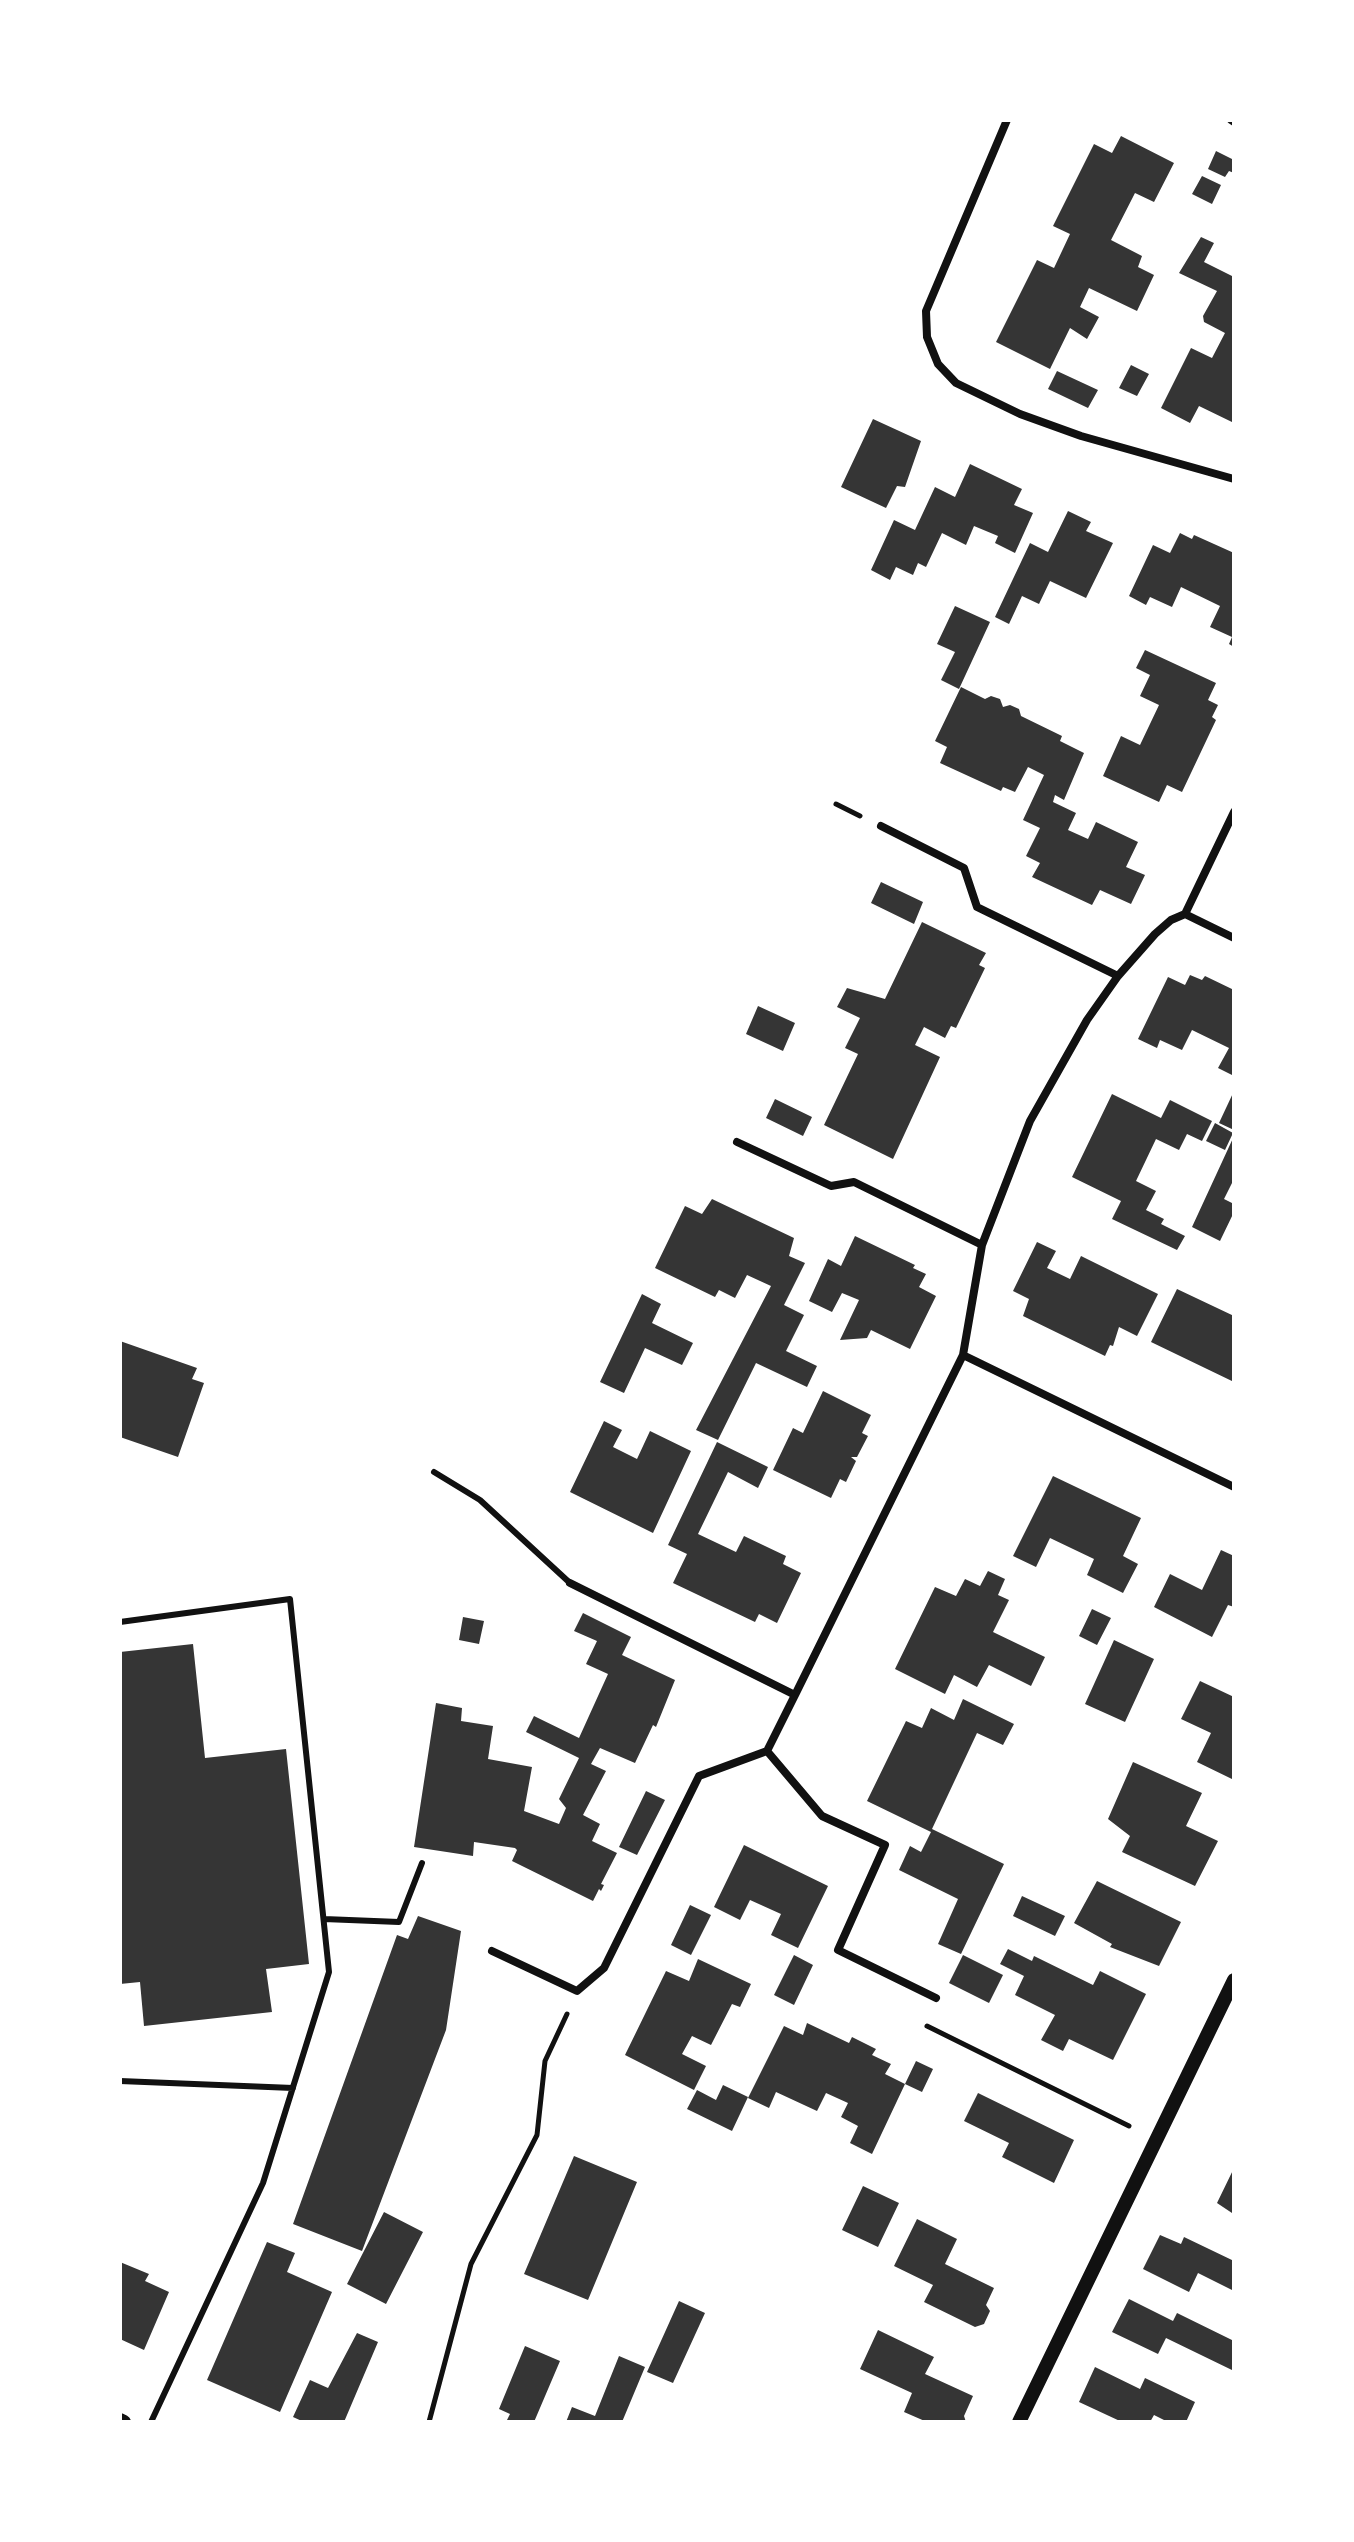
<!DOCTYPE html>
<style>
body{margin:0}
#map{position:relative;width:1354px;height:2542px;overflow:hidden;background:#fff;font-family:Helvetica,sans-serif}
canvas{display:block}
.frame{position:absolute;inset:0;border:122px solid #fff;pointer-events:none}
</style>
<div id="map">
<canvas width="1354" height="2542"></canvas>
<div class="frame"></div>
</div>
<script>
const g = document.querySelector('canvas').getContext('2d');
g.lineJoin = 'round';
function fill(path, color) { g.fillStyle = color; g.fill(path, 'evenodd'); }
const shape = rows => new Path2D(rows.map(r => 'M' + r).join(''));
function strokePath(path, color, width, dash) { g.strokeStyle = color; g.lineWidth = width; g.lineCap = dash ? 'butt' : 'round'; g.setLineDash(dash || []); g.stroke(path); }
const building = shape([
 [1121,136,1174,163,1154,202,1135,193,1111,240,1142,256,1138,267,1154,275,1137,311,1089,288,1080,307,1099,317,1087,339,1070,328,1050,369,996,342,1037,260,1054,268,1070,234,1053,226,1094,144,1112,153],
 [1216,151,1234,160,1234,173,1229,171,1225,177,1208,169],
 [1202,176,1221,185,1212,204,1192,194],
 [1201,237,1214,243,1204,262,1234,277,1234,423,1199,406,1190,423,1161,408,1191,348,1212,358,1225,333,1204,322,1203,316,1217,291,1179,273],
 [1131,365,1149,374,1137,396,1119,388],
 [1057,371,1098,390,1088,408,1048,389],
 [873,419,921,441,905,487,897,486,886,508,841,487],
 [970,464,1022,489,1014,505,1033,513,1015,553,995,543,998,536,974,526,966,545,942,533,926,567,918,563,913,575,896,567,890,580,871,570,894,520,915,530,935,487,955,497],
 [1068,511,1091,522,1086,531,1113,543,1086,598,1050,581,1039,604,1022,596,1009,624,995,617,1030,543,1048,552],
 [1180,533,1192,539,1194,535,1234,553,1234,647,1229,644,1232,637,1210,627,1220,606,1181,587,1172,607,1150,597,1146,605,1129,596,1153,545,1170,553],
 [955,606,990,622,959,689,941,680,955,652,937,644],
 [1145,650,1216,683,1208,700,1218,705,1212,717,1216,720,1182,792,1167,785,1159,802,1103,776,1121,736,1140,745,1159,705,1140,696,1150,675,1136,668],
 [961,687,985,699,991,696,1000,699,1003,707,1010,705,1019,709,1021,716,1062,736,1060,741,1084,753,1064,800,1055,795,1053,802,1076,813,1068,830,1088,839,1096,822,1138,842,1126,867,1145,875,1131,904,1100,890,1092,905,1032,877,1040,863,1026,856,1040,828,1023,820,1044,775,1028,767,1015,792,1003,787,1001,791,940,763,947,747,935,741],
 [881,882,923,902,914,924,871,903],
 [922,922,986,953,979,965,985,968,956,1028,951,1026,945,1038,924,1027,915,1045,940,1057,893,1159,824,1125,858,1054,845,1048,860,1018,837,1007,847,988,885,999],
 [1190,975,1202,980,1205,976,1234,990,1234,1076,1218,1068,1229,1048,1192,1030,1182,1050,1160,1040,1157,1048,1138,1039,1168,977,1185,985],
 [758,1006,795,1023,783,1051,746,1034],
 [1234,1091,1234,1130,1219,1123],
 [1112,1094,1161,1118,1170,1100,1212,1121,1202,1141,1187,1134,1179,1150,1156,1139,1136,1181,1156,1191,1146,1210,1164,1219,1161,1224,1185,1236,1177,1250,1112,1219,1121,1201,1072,1177],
 [775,1099,812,1117,803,1136,766,1118],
 [1215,1123,1233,1133,1225,1150,1206,1141],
 [1234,1136,1234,1179,1224,1199,1234,1204,1234,1212,1220,1241,1192,1227],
 [712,1199,794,1238,789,1256,805,1263,784,1305,804,1315,786,1351,817,1366,807,1387,756,1363,718,1440,696,1430,771,1286,747,1275,735,1298,719,1290,715,1297,655,1268,685,1206,702,1214],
 [855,1236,915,1265,913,1268,926,1274,919,1287,936,1296,910,1349,871,1330,867,1338,840,1340,859,1300,842,1293,832,1312,809,1301,828,1259,841,1266],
 [1037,1242,1056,1251,1047,1268,1070,1279,1081,1256,1158,1294,1137,1336,1119,1327,1113,1346,1110,1345,1105,1356,1023,1316,1029,1299,1013,1291],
 [1177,1289,1234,1316,1234,1382,1151,1342],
 [642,1294,661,1304,652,1323,693,1343,682,1365,645,1348,624,1393,600,1382],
 [120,1341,197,1368,192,1379,204,1383,178,1457,120,1437],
 [823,1391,871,1415,862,1433,868,1436,857,1457,851,1457,856,1461,846,1482,840,1479,831,1498,773,1470,793,1428,803,1433],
 [604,1421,622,1430,613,1447,637,1459,650,1431,691,1451,653,1533,570,1492],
 [717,1442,768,1467,758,1488,728,1472,698,1534,736,1552,744,1536,786,1556,783,1564,801,1573,777,1623,759,1614,755,1622,673,1583,687,1554,668,1545],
 [1053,1476,1141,1518,1123,1556,1138,1564,1123,1593,1087,1575,1094,1559,1050,1538,1036,1567,1013,1556],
 [1221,1550,1234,1556,1234,1607,1228,1605,1212,1637,1154,1607,1170,1574,1202,1590],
 [988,1571,1005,1579,998,1595,1009,1600,993,1632,1045,1657,1031,1686,989,1665,977,1687,954,1675,945,1694,895,1669,935,1587,956,1596,965,1579,980,1586],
 [1092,1609,1111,1618,1097,1645,1079,1636],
 [583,1613,631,1637,622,1655,675,1680,656,1727,653,1725,635,1763,600,1748,591,1764,606,1771,583,1815,600,1824,592,1841,617,1853,601,1884,604,1885,601,1891,599,1889,593,1901,512,1861,517,1850,515,1848,474,1842,473,1856,414,1847,436,1703,462,1708,461,1721,493,1726,488,1759,532,1767,524,1811,559,1824,566,1808,559,1799,579,1758,526,1732,534,1716,579,1738,608,1674,586,1664,597,1641,574,1631],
 [463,1617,484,1621,479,1644,459,1640],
 [1114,1640,1154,1659,1125,1722,1085,1704],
 [193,1644,205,1758,286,1749,309,1964,266,1969,272,2012,144,2026,140,1982,120,1984,120,1652],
 [1200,1681,1234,1697,1234,1780,1197,1762,1211,1733,1181,1719],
 [963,1699,1014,1724,1003,1745,977,1733,932,1829,1004,1864,961,1954,938,1944,958,1899,899,1870,910,1846,921,1852,931,1832,867,1801,906,1721,922,1728,931,1708,954,1720],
 [1133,1762,1202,1793,1186,1826,1218,1841,1195,1886,1122,1852,1130,1836,1108,1819],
 [646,1791,665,1800,637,1855,619,1847],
 [744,1845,828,1886,798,1948,771,1935,781,1914,750,1900,740,1920,714,1907],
 [1097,1881,1181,1922,1159,1966,1110,1947,1112,1944,1074,1923],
 [1022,1896,1065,1916,1055,1936,1013,1916],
 [690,1905,711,1915,691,1955,671,1945],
 [418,1916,461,1931,446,2030,362,2251,293,2224,397,1935,408,1939],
 [1008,1949,1032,1961,1034,1956,1093,1985,1100,1971,1146,1994,1113,2060,1069,2039,1063,2051,1041,2040,1055,2015,1015,1995,1024,1976,1000,1964],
 [794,1955,813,1965,794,2005,774,1995],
 [963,1955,1003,1975,989,2003,949,1983],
 [698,1959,751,1984,740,2007,732,2004,711,2045,692,2036,682,2054,706,2066,694,2090,625,2055,666,1971,689,1981],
 [807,2023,849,2043,852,2037,876,2049,872,2055,891,2064,885,2074,905,2084,872,2154,850,2143,858,2126,841,2117,848,2103,826,2093,817,2111,776,2092,769,2108,748,2098,784,2026,803,2035],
 [916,2061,933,2069,922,2092,905,2084],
 [723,2085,748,2097,732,2131,687,2109,697,2090,716,2100],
 [978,2093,1074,2140,1054,2183,1002,2157,1009,2143,964,2121],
 [574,2156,637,2182,588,2300,524,2274],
 [1234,2168,1234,2212,1232,2213,1217,2203],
 [863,2186,899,2203,878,2247,842,2230],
 [384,2212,423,2232,386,2304,347,2284],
 [917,2219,957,2239,945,2264,994,2288,986,2305,990,2311,984,2324,975,2327,924,2302,933,2285,894,2266],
 [1160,2235,1181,2244,1184,2237,1234,2261,1234,2291,1198,2273,1189,2292,1143,2269],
 [267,2242,295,2253,287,2272,332,2292,280,2412,207,2380],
 [120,2262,149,2274,145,2281,169,2292,144,2350,120,2339],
 [1129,2299,1173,2321,1177,2313,1234,2341,1234,2371,1166,2338,1158,2354,1112,2332],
 [679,2301,705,2313,673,2383,647,2372],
 [878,2330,934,2357,925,2374,973,2396,964,2416,966,2422,927,2422,904,2412,912,2393,860,2369],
 [357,2333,378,2342,344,2422,304,2422,293,2417,310,2380,328,2388],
 [525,2346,560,2361,534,2422,506,2422,510,2414,499,2409],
 [619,2356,645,2367,622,2422,566,2422,572,2407,595,2416],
 [1095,2367,1140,2389,1145,2378,1195,2402,1186,2422,1168,2422,1154,2415,1150,2422,1122,2422,1079,2402]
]);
const path = shape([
 [836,804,860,816],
 [927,2026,1129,2126],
 [429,2422,471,2264,537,2135,545,2061,567,2014]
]);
const service = shape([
 [434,1472,480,1500,570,1583],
 [120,1622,290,1599,329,1972,263,2183,151,2422],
 [324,1919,399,1922,422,1863],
 [120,2081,293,2088]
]);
const minor = shape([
 [1007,120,926,311,927,337,938,364,956,383,1020,414,1081,436,1234,479],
 [1231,120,1234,122],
 [881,826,964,868,977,907,1118,976],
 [1185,914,1234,938],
 [737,1142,831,1186,854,1182,982,1245],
 [963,1355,1234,1487],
 [570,1583,795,1695,767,1751,822,1816,885,1845,838,1950,936,1998],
 [795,1695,963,1355,982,1245,1030,1121,1087,1020,1118,976,1155,934,1171,920,1185,914,1234,812],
 [492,1951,577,1991,604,1968,699,1776,767,1751]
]);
const tertiary = shape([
 [120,2420,124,2422],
 [1019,2422,1234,1980]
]);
fill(building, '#353535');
strokePath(path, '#111', 5);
strokePath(service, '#111', 6);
strokePath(minor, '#111', 8);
strokePath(tertiary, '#111', 14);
</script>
